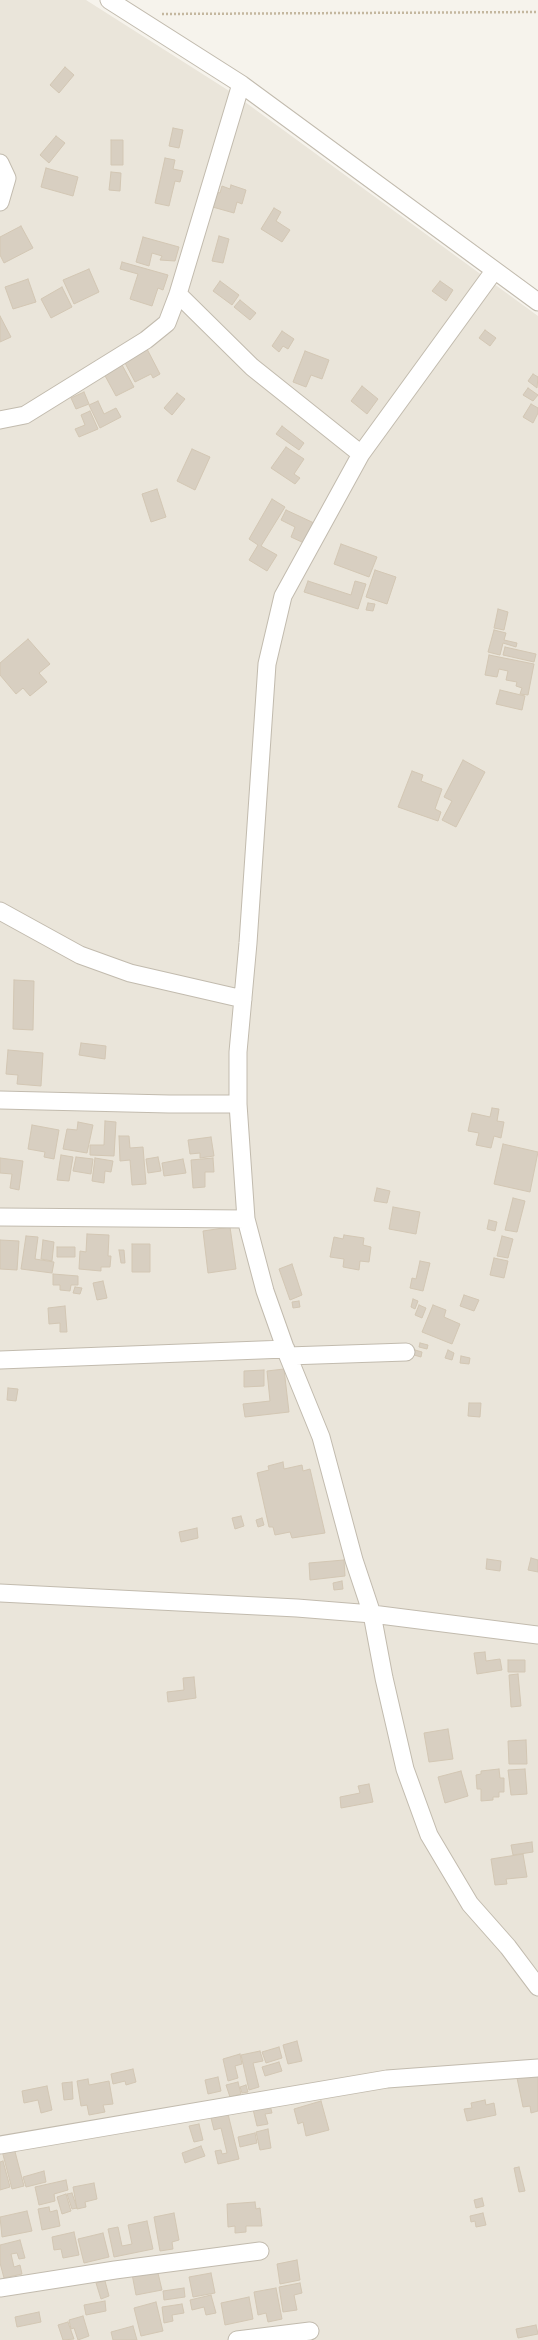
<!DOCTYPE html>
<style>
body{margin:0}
canvas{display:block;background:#f6f3ec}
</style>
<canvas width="538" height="2340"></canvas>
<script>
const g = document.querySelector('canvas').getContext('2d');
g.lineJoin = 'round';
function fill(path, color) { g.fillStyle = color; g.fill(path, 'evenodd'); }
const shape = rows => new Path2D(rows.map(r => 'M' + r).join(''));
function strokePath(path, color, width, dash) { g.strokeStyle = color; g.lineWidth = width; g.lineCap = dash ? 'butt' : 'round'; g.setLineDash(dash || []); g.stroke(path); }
const residential = shape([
 [0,0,86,0,234,94,538,316,538,2340,0,2340]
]);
const building = shape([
 [65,67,74,75,59,93,50,85,65,67],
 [173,128,183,130,179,148,169,146,173,128],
 [56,136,65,143,49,163,40,155,56,136],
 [111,140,123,140,123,165,111,165,111,140],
 [165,158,175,160,173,169,183,171,180,182,175,181,169,206,155,203,165,158],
 [46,168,78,177,73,196,41,187,46,168],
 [111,172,121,173,120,191,109,190,111,172],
 [231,185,246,190,242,204,237,202,234,213,209,206,213,191,220,193,222,186,230,189,231,185],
 [274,208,281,212,276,221,290,230,282,242,261,229,274,208],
 [21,226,33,248,4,263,0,255,0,237,21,226],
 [219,236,229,239,223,263,212,261,219,236],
 [143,237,179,247,175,261,160,260,162,256,152,253,149,266,136,262,143,237],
 [122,262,168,275,163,290,158,288,152,306,130,299,138,274,120,269,122,262],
 [89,269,99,292,74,304,63,280,89,269],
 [28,279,36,302,13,309,5,287,28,279],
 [220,281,239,295,232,305,213,291,220,281],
 [440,281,453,290,446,301,432,291,440,281],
 [62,287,72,307,51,318,41,299,62,287],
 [240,300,256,313,250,320,234,307,240,300],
 [0,316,11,337,0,342,0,316],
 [485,330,496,338,490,346,479,338,485,330],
 [282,331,294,339,288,349,283,346,279,352,272,346,282,331],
 [147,349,160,374,153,378,151,374,135,382,124,361,147,349],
 [305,351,329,360,322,379,311,375,306,387,293,382,305,351],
 [121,363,134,387,116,396,103,372,121,363],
 [533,374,538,377,537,388,528,381,533,374],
 [362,386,378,399,367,414,351,401,362,386],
 [528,388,538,395,533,401,523,395,528,388],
 [84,392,89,404,76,409,71,398,84,392],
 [177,393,185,399,172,415,164,408,177,393],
 [98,401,104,414,116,408,121,417,100,428,89,405,98,401],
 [531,404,538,408,538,413,533,423,523,417,531,404],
 [90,411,98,429,79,437,75,429,85,425,81,415,90,411],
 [282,426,304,443,299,450,276,434,282,426],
 [286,447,304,459,294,474,300,478,295,484,271,468,286,447],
 [192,449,210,457,195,490,177,481,192,449],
 [157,489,166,517,151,522,142,494,157,489],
 [272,499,285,507,261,546,277,555,267,571,249,560,258,545,249,539,272,499],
 [286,510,314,523,304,543,291,537,295,527,281,520,286,510],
 [341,544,377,557,369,577,334,564,341,544],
 [375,570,396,577,387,604,366,597,375,570],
 [308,581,351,595,355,581,366,584,358,609,304,592,308,581],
 [368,603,375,604,373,611,366,610,368,603],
 [498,609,508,612,504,630,494,628,498,609],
 [494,630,506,633,504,640,517,643,516,647,503,643,500,655,488,652,494,630],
 [28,639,50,664,39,673,47,682,30,696,23,688,16,694,0,675,0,663,28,639],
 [505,647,536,654,534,662,503,655,505,647],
 [489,655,534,664,528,695,520,694,522,688,516,686,517,682,506,680,508,671,499,669,497,677,485,675,489,655],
 [500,690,525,696,522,710,496,704,500,690],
 [463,760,485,772,456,827,442,820,452,801,444,797,463,760],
 [412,771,423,775,421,781,442,789,435,809,441,812,438,821,398,807,412,771],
 [14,980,34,981,33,1030,13,1029,14,980],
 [81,1043,106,1046,105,1059,79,1055,81,1043],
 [8,1050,43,1053,41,1086,17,1084,18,1075,6,1074,8,1050],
 [492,1108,499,1109,497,1121,504,1122,501,1138,494,1136,491,1148,476,1145,479,1133,468,1131,472,1113,490,1117,492,1108],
 [105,1121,116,1122,114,1156,90,1155,90,1145,104,1145,105,1121],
 [78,1122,93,1125,87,1153,63,1149,67,1129,77,1130,78,1122],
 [32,1125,59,1130,54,1159,44,1157,45,1152,28,1149,32,1125],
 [119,1136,129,1136,130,1148,143,1147,146,1184,132,1185,130,1160,120,1161,119,1136],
 [211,1137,214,1156,200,1158,200,1153,190,1154,188,1140,211,1137],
 [503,1144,538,1152,530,1192,494,1184,503,1144],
 [61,1155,73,1157,69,1181,57,1180,61,1155],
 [76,1157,93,1159,91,1174,73,1171,76,1157],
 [158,1157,161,1171,148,1173,146,1159,158,1157],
 [0,1158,23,1161,19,1190,10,1188,12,1174,0,1173,0,1158],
 [95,1158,113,1161,111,1172,105,1171,104,1183,92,1181,95,1158],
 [213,1158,214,1172,205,1172,205,1187,193,1188,191,1160,213,1158],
 [183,1159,186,1173,164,1176,162,1163,183,1159],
 [377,1188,390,1191,387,1203,374,1201,377,1188],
 [513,1198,525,1201,517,1232,505,1230,513,1198],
 [393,1207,420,1212,416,1234,389,1229,393,1207],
 [489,1220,497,1222,495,1231,487,1229,489,1220],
 [230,1227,236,1269,208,1273,203,1231,230,1227],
 [87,1234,109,1235,108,1256,111,1256,110,1267,101,1267,101,1271,79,1269,80,1251,86,1252,87,1234],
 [344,1235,364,1238,363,1245,371,1247,369,1262,360,1261,359,1270,343,1267,344,1259,330,1257,334,1237,343,1239,344,1235],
 [26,1236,38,1237,35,1259,54,1262,52,1273,21,1269,26,1236],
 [502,1236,513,1239,508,1258,497,1256,502,1236],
 [0,1240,19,1241,17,1270,0,1269,0,1240],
 [43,1240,54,1242,52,1261,41,1259,43,1240],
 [132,1244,150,1244,150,1272,132,1272,132,1244],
 [57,1247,75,1247,75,1257,57,1257,57,1247],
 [119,1250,124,1250,125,1263,121,1263,119,1250],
 [494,1258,508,1261,504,1278,490,1275,494,1258],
 [420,1261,430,1263,423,1291,410,1288,412,1278,416,1279,420,1261],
 [292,1264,302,1295,290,1300,279,1269,292,1264],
 [53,1274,78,1276,78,1285,71,1285,70,1291,60,1290,60,1285,53,1285,53,1274],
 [103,1281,107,1298,97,1300,93,1283,103,1281],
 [75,1287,82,1288,80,1294,73,1293,75,1287],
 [464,1295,479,1300,474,1311,460,1306,464,1295],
 [413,1299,418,1301,415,1309,411,1307,413,1299],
 [299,1301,300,1307,293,1308,292,1302,299,1301],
 [419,1305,426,1308,422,1318,415,1315,419,1305],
 [433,1305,446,1310,444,1317,460,1324,452,1344,422,1332,433,1305],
 [65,1306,67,1332,60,1332,60,1323,49,1324,48,1308,65,1306],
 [420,1343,428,1345,427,1349,419,1347,420,1343],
 [415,1350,422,1352,421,1357,414,1355,415,1350],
 [448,1350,454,1353,452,1360,445,1358,448,1350],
 [461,1356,470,1358,469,1364,460,1363,461,1356],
 [284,1369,289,1412,245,1417,243,1404,270,1401,267,1371,284,1369],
 [264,1370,264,1386,244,1387,244,1371,264,1370],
 [8,1388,18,1389,16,1401,7,1400,8,1388],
 [469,1403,481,1403,480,1417,468,1416,469,1403],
 [283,1462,284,1469,302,1465,303,1471,310,1469,325,1533,292,1538,290,1532,275,1535,273,1527,269,1527,257,1473,269,1470,268,1466,283,1462],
 [241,1516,244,1526,235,1529,232,1518,241,1516],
 [262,1518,264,1525,258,1527,256,1520,262,1518],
 [197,1528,198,1538,181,1542,179,1532,197,1528],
 [531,1558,538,1560,538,1572,528,1570,531,1558],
 [487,1559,501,1561,500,1571,486,1569,487,1559],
 [344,1560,345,1576,310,1580,309,1563,344,1560],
 [342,1581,343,1589,334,1590,333,1583,342,1581],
 [485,1652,486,1661,500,1659,502,1670,477,1674,474,1653,485,1652],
 [508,1660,525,1660,525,1672,508,1672,508,1660],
 [518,1674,521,1706,511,1707,509,1675,518,1674],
 [194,1677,196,1698,168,1702,167,1692,184,1690,183,1678,194,1677],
 [448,1729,453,1759,429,1762,424,1733,448,1729],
 [526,1740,527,1764,509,1764,508,1741,526,1740],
 [499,1769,500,1778,504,1778,504,1792,499,1792,499,1797,493,1797,493,1800,481,1801,481,1789,477,1789,476,1775,481,1774,481,1771,499,1769],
 [525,1769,527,1794,511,1795,508,1770,525,1769],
 [461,1771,468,1796,445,1803,438,1777,461,1771],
 [369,1784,373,1802,341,1808,340,1797,360,1793,358,1786,369,1784],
 [532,1842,533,1852,513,1855,511,1845,532,1842],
 [523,1854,527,1877,506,1879,507,1884,495,1885,491,1859,523,1854],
 [297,2041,302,2061,288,2064,283,2045,297,2041],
 [279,2047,282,2058,266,2063,262,2052,279,2047],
 [260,2051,263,2061,253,2063,259,2087,249,2090,241,2055,260,2051],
 [240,2054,242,2064,235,2066,238,2078,228,2081,223,2059,240,2054],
 [279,2062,282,2071,265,2076,262,2067,279,2062],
 [133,2069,136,2082,126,2085,125,2081,113,2084,111,2074,133,2069],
 [538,2074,538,2111,531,2113,530,2106,523,2107,517,2078,538,2074],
 [218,2077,221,2091,208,2094,205,2080,218,2077],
 [88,2079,89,2085,109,2081,113,2104,103,2105,105,2112,89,2115,87,2105,81,2106,77,2081,88,2079],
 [72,2082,73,2099,64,2100,62,2083,72,2082],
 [238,2082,241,2094,230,2097,226,2085,238,2082],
 [246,2085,248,2092,242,2093,240,2087,246,2085],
 [47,2086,52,2110,41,2113,38,2100,24,2103,22,2091,47,2086],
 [485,2100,486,2105,494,2103,496,2115,467,2121,464,2109,472,2108,471,2103,485,2100],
 [269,2101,272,2113,265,2114,268,2124,257,2126,252,2105,269,2101],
 [321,2101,329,2130,306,2136,303,2122,298,2124,294,2109,321,2101],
 [228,2114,239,2159,218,2164,215,2151,221,2150,222,2154,227,2153,221,2128,214,2130,211,2118,228,2114],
 [199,2124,203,2140,194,2142,189,2126,199,2124],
 [268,2129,271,2148,260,2150,256,2132,268,2129],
 [255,2133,257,2143,240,2147,238,2137,255,2133],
 [13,2144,24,2186,12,2189,1,2147,13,2144],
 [201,2146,205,2156,185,2163,182,2153,201,2146],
 [3,2161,10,2187,0,2190,0,2162,3,2161],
 [519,2167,525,2191,519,2192,514,2168,519,2167],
 [44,2171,46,2182,26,2187,23,2177,44,2171],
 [66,2180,68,2190,54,2194,55,2201,39,2205,35,2187,66,2180],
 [94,2183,97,2199,85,2202,86,2207,77,2209,73,2187,94,2183],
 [72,2193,77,2208,72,2209,67,2194,72,2193],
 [66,2194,71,2211,62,2214,57,2197,66,2194],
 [482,2198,484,2206,476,2208,474,2200,482,2198],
 [255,2202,256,2209,260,2208,262,2226,246,2226,246,2232,235,2233,235,2226,228,2227,227,2204,255,2202],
 [49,2207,50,2212,57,2210,60,2226,42,2230,38,2209,49,2207],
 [27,2211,32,2231,2,2237,0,2217,27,2211],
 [174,2213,179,2240,172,2242,173,2249,160,2251,154,2217,174,2213],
 [483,2213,486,2225,476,2227,475,2221,471,2222,470,2216,483,2213],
 [147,2221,153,2249,114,2257,108,2229,118,2227,122,2246,132,2244,128,2225,147,2221],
 [74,2232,79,2255,63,2258,61,2249,54,2250,52,2237,74,2232],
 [103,2233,109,2257,84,2263,78,2239,103,2233],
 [20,2240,25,2258,19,2259,17,2253,11,2254,14,2267,20,2265,22,2274,4,2278,0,2263,0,2245,20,2240],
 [297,2260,300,2280,280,2284,277,2264,297,2260],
 [157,2269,162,2290,136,2295,132,2274,157,2269],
 [211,2273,215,2293,193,2297,189,2277,211,2273],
 [105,2281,109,2296,101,2299,96,2283,105,2281],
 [300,2283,302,2293,294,2295,297,2310,283,2312,279,2287,300,2283],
 [184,2288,185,2297,164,2300,163,2291,184,2288],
 [276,2288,282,2319,268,2322,266,2313,258,2315,254,2292,276,2288],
 [211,2295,216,2313,206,2315,204,2307,192,2310,190,2300,211,2295],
 [249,2297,253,2319,225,2325,221,2303,249,2297],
 [105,2301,106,2311,86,2315,84,2305,105,2301],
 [156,2302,163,2331,141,2336,134,2308,156,2302],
 [182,2304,184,2313,172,2315,173,2321,164,2323,162,2307,182,2304],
 [39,2312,41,2322,17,2327,15,2317,39,2312],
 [83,2316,89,2336,78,2340,74,2328,71,2329,69,2320,83,2316],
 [68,2322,74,2339,63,2340,58,2325,68,2322],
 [536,2325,538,2334,518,2338,516,2329,536,2325],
 [133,2326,137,2340,113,2340,111,2332,133,2326]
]);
const path = shape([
 [162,14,538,12]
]);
const minor = shape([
 [109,0,241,84,538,302],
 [0,163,7,178,0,202],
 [494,271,361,454,283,596,267,664,248,943,238,1052,238,1104,246,1219,265,1291,288,1356,321,1437,354,1560,372,1614,384,1678,405,1769,429,1835,470,1904,508,1947,538,1987],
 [178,294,252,367,361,454],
 [0,420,25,415,146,340,167,323,178,294,241,84],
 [0,911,80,955,130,973,243,999],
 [0,1100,169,1104,238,1104],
 [0,1217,246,1219],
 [288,1356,406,1352],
 [0,1360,286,1349],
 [0,1593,297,1608,372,1614,538,1635],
 [0,2145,387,2079,538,2068],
 [0,2288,115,2270,260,2251],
 [237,2340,310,2331]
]);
fill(residential, '#eae5da');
fill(building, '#d8cfc1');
strokePath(building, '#d3c7b4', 1);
strokePath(minor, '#c2bbae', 19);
strokePath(path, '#c4b79f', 2.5, [2, 2]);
strokePath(minor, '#fff', 17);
</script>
